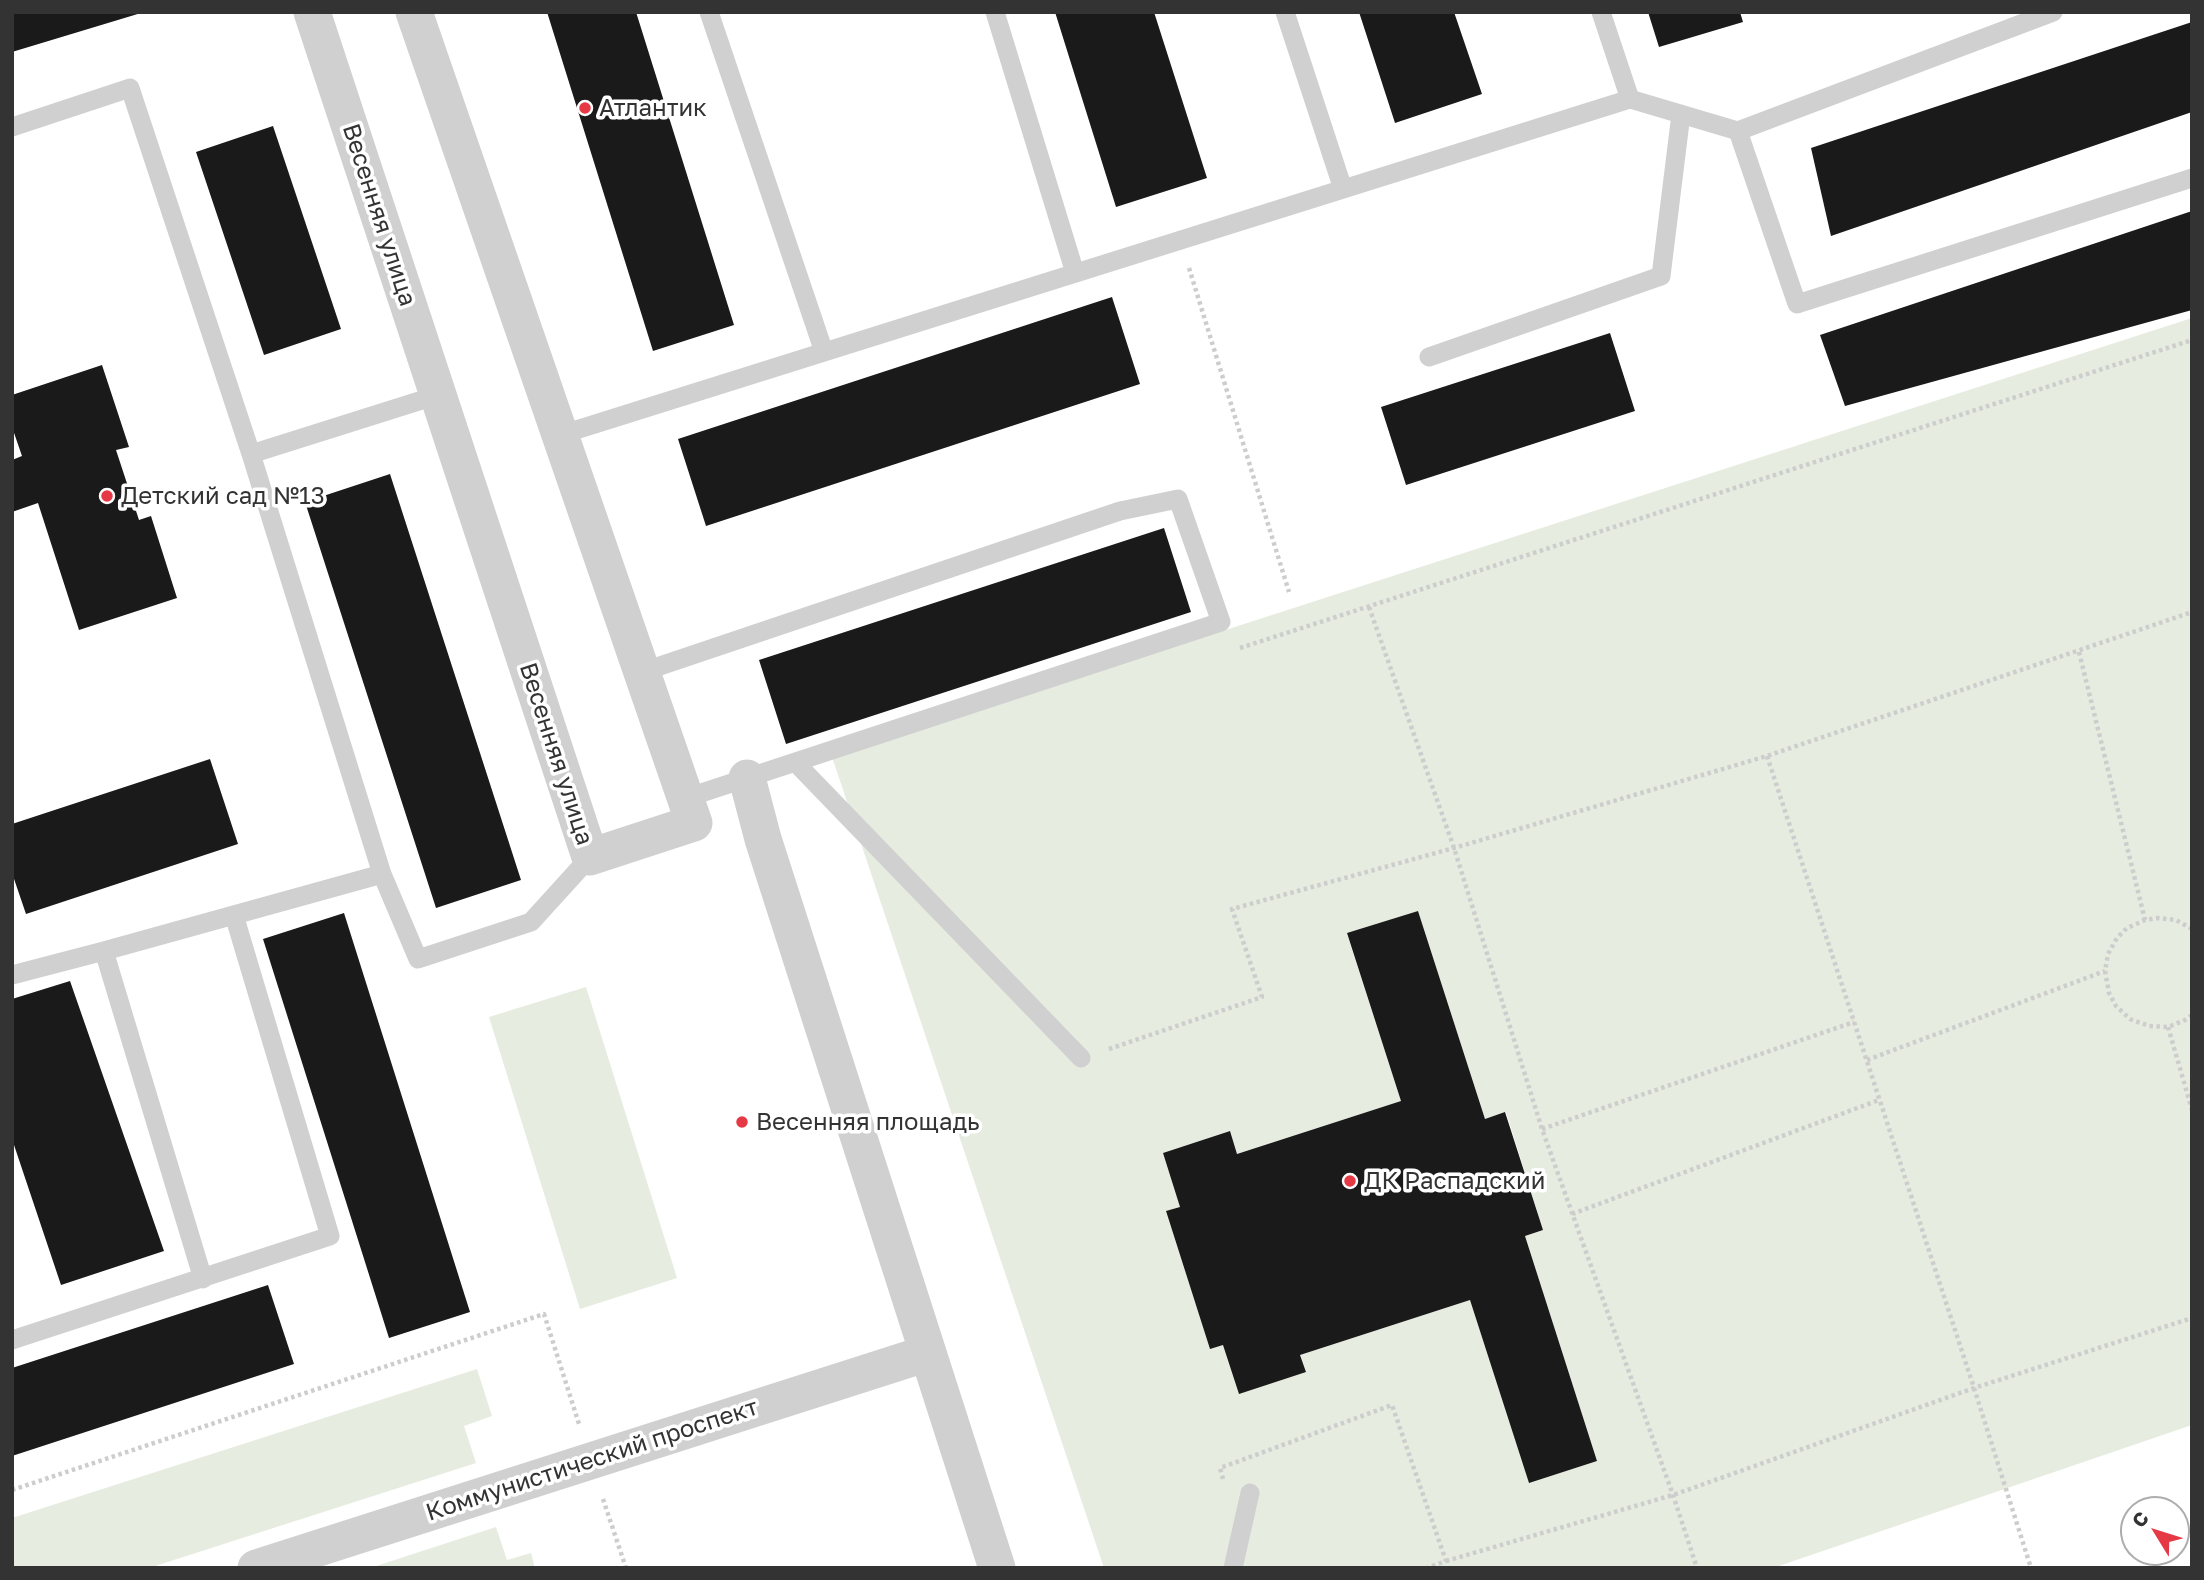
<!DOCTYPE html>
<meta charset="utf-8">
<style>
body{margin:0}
#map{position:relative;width:2204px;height:1580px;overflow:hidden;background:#fff;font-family:"Golos Text",sans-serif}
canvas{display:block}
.frame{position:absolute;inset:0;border:14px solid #333;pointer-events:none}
.north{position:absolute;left:2120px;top:1496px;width:70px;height:70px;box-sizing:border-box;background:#fff;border:2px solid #adadad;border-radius:50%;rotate:308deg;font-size:19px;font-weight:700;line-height:28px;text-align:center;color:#333}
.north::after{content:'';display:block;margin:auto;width:24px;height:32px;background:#e63946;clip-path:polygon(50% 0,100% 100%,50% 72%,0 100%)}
</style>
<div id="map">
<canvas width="2204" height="1580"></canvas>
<div class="frame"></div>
<div class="north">С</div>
</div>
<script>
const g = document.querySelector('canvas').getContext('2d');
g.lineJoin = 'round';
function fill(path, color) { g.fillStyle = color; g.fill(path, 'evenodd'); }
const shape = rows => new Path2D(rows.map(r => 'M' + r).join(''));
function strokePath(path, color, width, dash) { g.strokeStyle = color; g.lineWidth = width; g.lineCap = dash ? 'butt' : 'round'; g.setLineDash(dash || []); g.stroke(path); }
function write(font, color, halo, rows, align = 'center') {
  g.font = font + ' "Golos Text",sans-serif'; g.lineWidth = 7; g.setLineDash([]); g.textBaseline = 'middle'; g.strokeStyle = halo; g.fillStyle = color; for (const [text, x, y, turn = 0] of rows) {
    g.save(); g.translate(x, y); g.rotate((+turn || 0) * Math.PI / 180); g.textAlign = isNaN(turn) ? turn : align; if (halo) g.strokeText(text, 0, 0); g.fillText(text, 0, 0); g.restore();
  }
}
const green = shape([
 [2192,318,2192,1425,1773,1568,1104,1568,832,757],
 [1418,911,1485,1119,1506,1112,1543,1230,1525,1236,1597,1461,1529,1482,1470,1300,1300,1355,1306,1371,1223,1345,1210,1348,1166,1212,1180,1207,1163,1153,1229,1131,1237,1154,1401,1101,1347,934],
 [586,987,677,1278,580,1309,489,1017],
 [477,1369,492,1416,464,1426,476,1463,149,1568,12,1568,12,1518],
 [496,1527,507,1560,531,1553,535,1568,370,1568]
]);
const building = shape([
 [12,12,141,12,141,13,12,52],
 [547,12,636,12,734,325,653,351],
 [1055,12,1154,12,1207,178,1116,207],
 [1359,12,1454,12,1482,94,1395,123],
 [1648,12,1740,12,1743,22,1659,47],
 [2192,22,2192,112,1831,236,1811,148],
 [273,126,341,329,264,355,196,152],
 [2192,211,2192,310,1845,406,1820,335],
 [1112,297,1140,384,706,526,678,439],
 [1610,333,1635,411,1406,485,1381,407],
 [102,365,129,447,116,450,139,520,151,516,177,598,79,630,38,503,12,512,12,460,22,456,12,427,12,395],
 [390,474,521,880,436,908,305,502],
 [1164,528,1191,612,786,744,759,660],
 [210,759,238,844,26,914,12,873,12,824],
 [1418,911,1485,1119,1505,1112,1543,1230,1525,1236,1597,1461,1529,1483,1470,1300,1300,1355,1306,1372,1239,1394,1223,1345,1210,1349,1166,1211,1180,1207,1163,1153,1230,1131,1237,1154,1401,1101,1347,933],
 [344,913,470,1312,389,1338,263,939],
 [70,981,164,1251,61,1285,12,1139,12,999],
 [268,1285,294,1364,12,1456,12,1368]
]);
const path = shape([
 [1189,268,1289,592],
 [1369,607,1454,848,1542,1129,1673,1495,1697,1568],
 [1240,648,2192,340],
 [2079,652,2145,920],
 [1767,756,1974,1388,2031,1568],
 [2192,929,2176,920,2158,918,2145,920,2127,928,2117,938,2108,954,2105,971,2109,993,2116,1006,2130,1019,2149,1026,2168,1027,2185,1020,2192,1015],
 [2168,1027,2192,1110],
 [1109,1049,1262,997,1232,909,1454,848,1767,756,2192,612],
 [1867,1060,2105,971],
 [1542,1129,1854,1022],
 [1572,1214,1879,1100],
 [1223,1479,1220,1468,1392,1405,1446,1561,1427,1568],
 [12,1490,544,1314,579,1424],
 [603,1499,626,1568],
 [1446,1561,1673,1495,1974,1388,2192,1318]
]);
const lane = shape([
 [709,12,824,352],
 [995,12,1075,273],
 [1285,12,1343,189],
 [1601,12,1630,99],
 [12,127,130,88,251,454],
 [1738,131,1797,304,2192,178],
 [1429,357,1661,276,1681,114],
 [560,435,1630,99,1738,131,2053,12],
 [642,672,1120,511,1178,499,1221,622,686,798],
 [795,762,1081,1058],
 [382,874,418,959,531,922,590,857],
 [12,975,104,951],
 [203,1279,104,951,382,874,251,454,438,395],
 [12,1340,330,1236,234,915],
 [1233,1568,1250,1493]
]);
const street = shape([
 [312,12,590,857,694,823,414,12],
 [747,778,763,839,997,1568],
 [256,1568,928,1353]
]);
const markers = [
 [585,108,7,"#e63946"],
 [107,496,7,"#e63946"],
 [742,1122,7,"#e63946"],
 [1350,1181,7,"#e63946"]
];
const poiNames = [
 ["Атлантик",599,108],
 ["Детский сад №13",121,496],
 ["Весенняя площадь",756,1122],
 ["ДК Распадский",1364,1181]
];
const streetNames = [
 ["Весенняя улица",379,215,72],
 ["Весенняя улица",556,754,72],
 ["Коммунистический проспект",592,1460,-18]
];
fill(green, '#e6ecdf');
fill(building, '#1a1a1a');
strokePath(path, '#cdcdcd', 4.5, [3.5, 3.5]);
strokePath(lane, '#d0d0d0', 19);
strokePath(street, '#d0d0d0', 37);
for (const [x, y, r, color] of markers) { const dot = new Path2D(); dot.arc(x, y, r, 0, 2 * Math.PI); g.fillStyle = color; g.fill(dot); strokePath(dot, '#fff', 2.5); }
write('24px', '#333', '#fff', poiNames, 'left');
write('24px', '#333', '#fff', streetNames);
</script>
